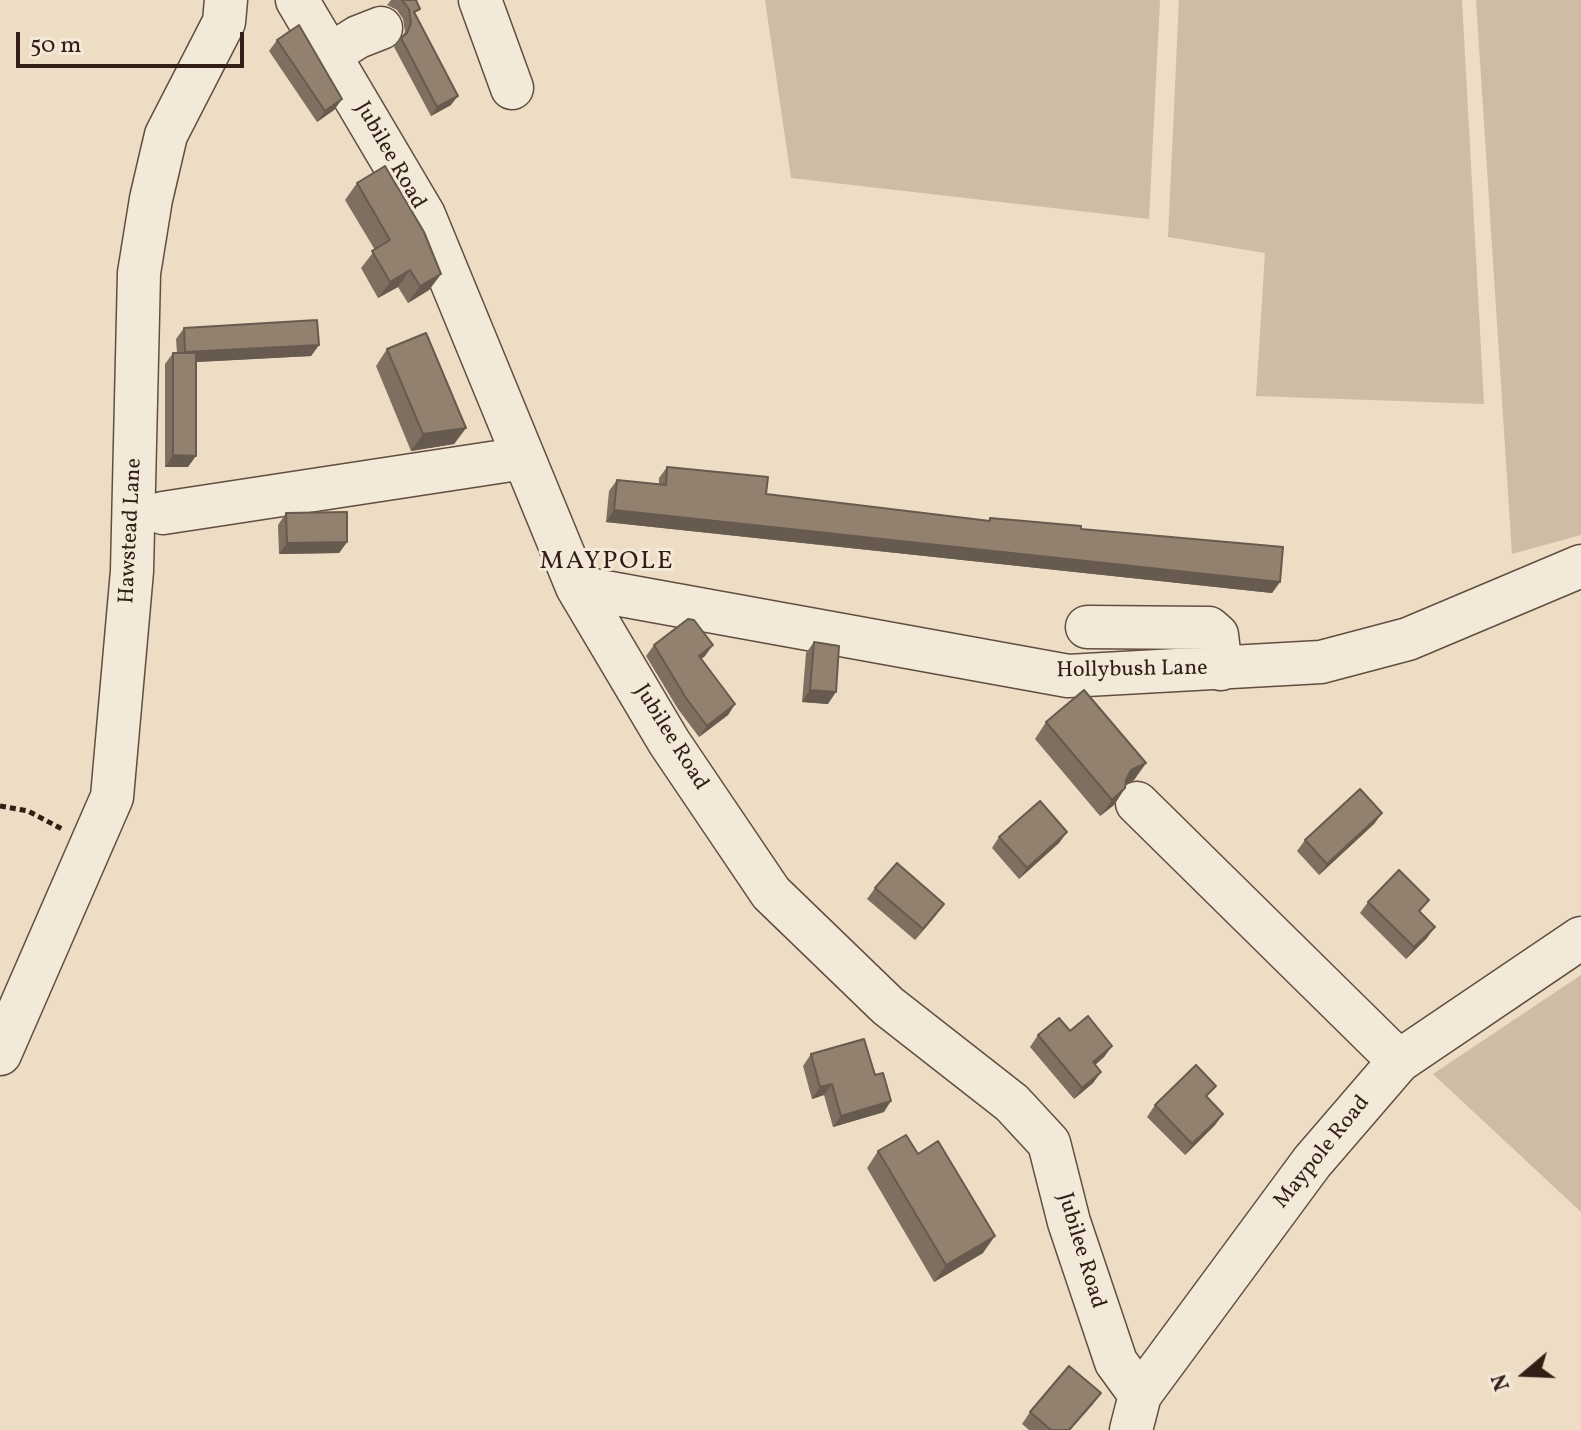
<!DOCTYPE html>
<style>
body{margin:0}
#map{position:relative;width:1581px;height:1430px;overflow:hidden;background:#ecddc4;font-family:Vollkorn,serif}
canvas{display:block}
.north{position:absolute;left:1485px;top:1334px;width:80px;height:80px;-webkit-text-stroke:6px #f3e9d9;paint-order:stroke;rotate:251deg;font-size:22px;font-weight:700;line-height:32px;text-align:center;color:#331e15}
.north::after{content:'';display:block;margin:auto;width:28px;height:36px;background:#331e15;clip-path:polygon(50% 0,100% 100%,50% 72%,0 100%)}
.scale{position:absolute;left:16px;top:32px;width:228px;height:36px;box-sizing:border-box;border:4px solid #331e15;border-top:0;padding-left:10px;font-size:24px;line-height:28px;white-space:nowrap;color:#331e15;-webkit-text-stroke:6px #f3e9d9;paint-order:stroke}
</style>
<div id="map">
<canvas width="1581" height="1430"></canvas>
<div class="north">N</div>
<div class="scale">50 m</div>
</div>
<script>
const g = document.querySelector('canvas').getContext('2d');
g.lineJoin = 'round';
function fill(path, color) { g.fillStyle = color; g.fill(path, 'evenodd'); }
const shape = rows => new Path2D(rows.map(r => 'M' + r).join(''));
function strokePath(path, color, width, dash) { g.strokeStyle = color; g.lineWidth = width; g.lineCap = dash ? 'butt' : 'round'; g.setLineDash(dash || []); g.stroke(path); }
function write(font, color, halo, rows, align = 'center') {
  g.font = font + ' Vollkorn,serif'; g.lineWidth = 6; g.setLineDash([]); g.textBaseline = 'middle'; g.strokeStyle = halo; g.fillStyle = color; for (const [text, x, y, turn = 0] of rows) {
    g.save(); g.translate(x, y); g.rotate((+turn || 0) * Math.PI / 180); g.textAlign = isNaN(turn) ? turn : align; if (halo) g.strokeText(text, 0, 0); g.fillText(text, 0, 0); g.restore();
  }
}
const green = shape([
 [765,0,1160,0,1149,219,791,178],
 [1179,0,1462,0,1484,404,1256,396,1265,253,1168,237],
 [1476,0,1581,0,1581,535,1512,554],
 [1581,975,1581,1212,1433,1074]
]);
const path = shape([
 [0,806,28,811,62,829]
]);
const minor = shape([
 [297,0,424,215,577,587,669,742,771,893,888,1006,1012,1103,1049,1143,1069,1222,1116,1362,1140,1395],
 [480,0,512,88],
 [329,55,358,37,381,28],
 [163,513,524,458],
 [577,587,1068,676,1321,662,1408,639,1581,566],
 [1087,627,1209,628,1217,635,1221,669],
 [1137,803,1399,1061],
 [0,1054,112,797,132,571,139,273,151,199,166,135,224,22,226,0],
 [1131,1430,1140,1395,1312,1162,1399,1061,1581,938]
]);
const wall = shape([
 [391,0,416,0,415,16,451,105,431,116,394,47,405,32,403,19,397,10,387,5],
 [277,40,342,99,334,110,317,122,269,51],
 [357,183,441,274,429,290,408,303,398,287,378,298,361,268,375,250,345,200],
 [184,328,319,345,311,356,196,362,188,467,165,467,165,364,173,353,177,353,176,339],
 [387,349,466,428,454,444,411,451,376,366],
 [667,467,766,494,988,521,990,518,1081,529,1280,582,1272,593,606,522,609,491,617,480,659,485,659,478],
 [286,513,347,542,339,553,279,554,278,525],
 [814,642,828,704,802,702,806,653],
 [654,645,705,656,701,659,735,704,728,715,699,737,678,709,646,656],
 [1046,722,1146,763,1134,780,1126,784,1125,788,1114,805,1100,816,1035,739],
 [1382,813,1374,824,1319,875,1297,851,1305,840],
 [1067,832,1059,843,1019,879,992,848,999,837],
 [875,888,936,915,915,940,867,899],
 [1368,902,1420,912,1427,938,1406,959,1360,913],
 [1070,1031,1112,1046,1104,1057,1095,1065,1101,1072,1093,1083,1074,1099,1030,1047,1038,1035],
 [811,1054,884,1112,833,1127,824,1095,812,1099,803,1066],
 [1208,1098,1223,1114,1215,1125,1185,1155,1147,1117,1155,1105],
 [878,1151,918,1154,983,1253,934,1282,867,1168],
 [1093,1404,1070,1430,1029,1430,1022,1424,1030,1412]
]);
const shadedWall = shape([
 [458,96,451,105,431,116,437,107],
 [342,99,334,110,317,122,325,111],
 [410,270,398,287,378,298,390,282],
 [441,274,429,290,408,303,420,286],
 [319,345,311,356,177,363,185,352],
 [466,428,454,444,411,451,423,434],
 [173,455,196,456,188,467,165,467],
 [614,510,1280,582,1272,593,606,522],
 [347,542,339,553,279,554,287,543],
 [713,645,705,656,691,667,699,656],
 [810,690,836,692,828,704,802,702],
 [735,704,728,715,699,737,707,726],
 [1146,763,1134,780,1119,787,1131,770],
 [1125,788,1114,805,1100,816,1112,800],
 [1382,813,1374,824,1319,875,1327,864],
 [1067,832,1059,843,1019,879,1027,868],
 [944,904,936,915,915,940,923,929],
 [1435,927,1427,938,1406,959,1414,947],
 [1112,1046,1104,1057,1085,1074,1093,1062],
 [1101,1072,1093,1083,1074,1099,1082,1088],
 [832,1084,824,1095,812,1099,820,1087],
 [891,1101,884,1112,833,1127,841,1116],
 [1223,1114,1215,1125,1185,1155,1192,1144],
 [995,1236,983,1253,934,1282,946,1265],
 [1101,1393,1093,1404,1070,1430,1069,1430]
]);
const building = shape([
 [402,0,416,0,420,9,414,12,458,96,437,107,401,38,407,33,411,23,409,9,402,0],
 [299,25,342,99,325,111,277,40,299,25],
 [385,166,424,232,441,274,420,286,410,270,390,282,372,251,390,240,357,183,385,166],
 [317,320,319,345,185,352,184,328,317,320],
 [426,333,466,428,423,434,387,349,426,333],
 [173,353,196,353,196,456,173,455,173,353],
 [667,467,768,477,766,494,990,521,990,518,1081,526,1081,529,1283,547,1280,582,614,510,617,480,666,485,667,467],
 [347,512,347,542,287,543,286,513,347,512],
 [688,619,694,620,713,645,699,656,735,704,707,726,686,698,654,645,688,619],
 [814,642,839,646,836,692,810,690,814,642],
 [1084,690,1146,763,1131,770,1126,780,1125,788,1112,800,1046,722,1084,690],
 [1360,789,1382,813,1327,864,1305,840,1360,789],
 [1040,801,1067,832,1027,868,999,837,1040,801],
 [897,863,944,904,923,929,875,888,897,863],
 [1399,870,1429,900,1419,911,1435,927,1414,947,1368,902,1399,870],
 [1088,1016,1112,1046,1093,1062,1101,1072,1082,1088,1038,1035,1059,1018,1070,1031,1088,1016],
 [864,1039,875,1075,883,1073,891,1101,841,1116,832,1084,820,1087,811,1054,864,1039],
 [1196,1065,1216,1086,1206,1096,1223,1114,1192,1144,1155,1105,1196,1065],
 [906,1135,918,1154,938,1141,995,1236,946,1265,878,1151,906,1135],
 [1069,1366,1101,1393,1069,1430,1051,1430,1030,1412,1069,1366]
]);
const streetNames = [
 ["Jubilee Road",389,156,60],
 ["Hawstead Lane",132,531,-87],
 ["Hollybush Lane",1132,671,-1],
 ["Jubilee Road",670,738,58],
 ["Maypole Road",1323,1153,-51],
 ["Jubilee Road",1080,1251,73]
];
const quarterNames = [
 ["MAYPOLE",607,563]
];
fill(green, '#cdbda6');
strokePath(minor, '#614e41', 45);
strokePath(path, '#331e15', 5, [6, 4]);
strokePath(minor, '#f3e9d9', 42);
fill(wall, '#7e6f60');
fill(shadedWall, '#675a4e');
fill(building, '#938170');
strokePath(building, '#675a4e', 2);
write('22px', '#331e15', '#f3e9d9', streetNames);
g.letterSpacing = '2px';
write('26px', '#331e15', '#f3e9d9', quarterNames);
g.letterSpacing = '0px';
</script>
